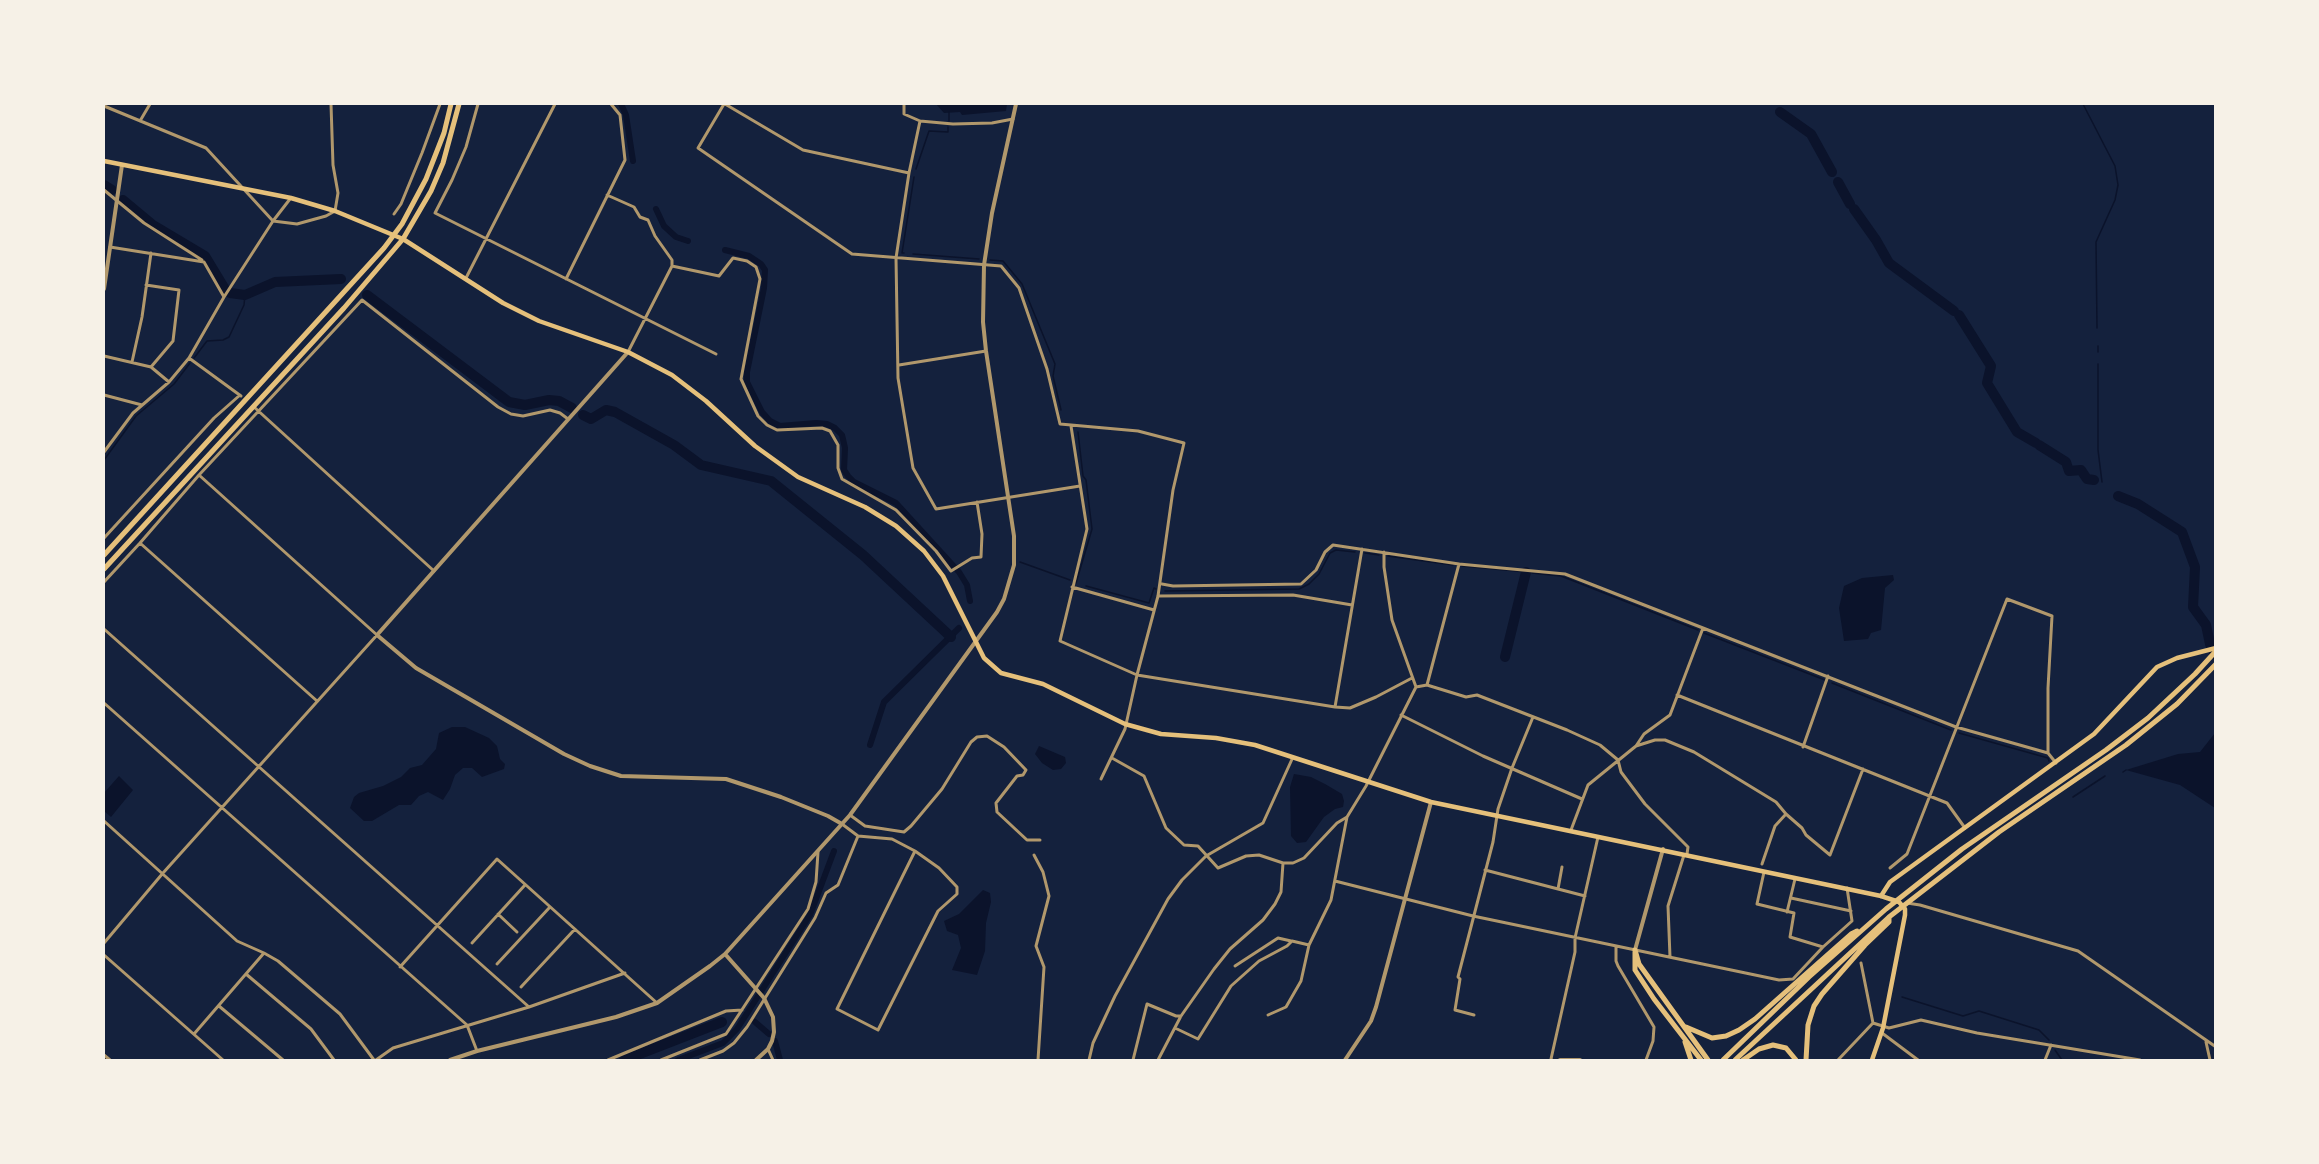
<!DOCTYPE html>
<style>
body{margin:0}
#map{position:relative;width:2319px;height:1164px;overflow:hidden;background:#14213d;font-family:"Asap Condensed",sans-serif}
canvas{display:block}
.frame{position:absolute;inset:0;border:105px solid #f6f1e7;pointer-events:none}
</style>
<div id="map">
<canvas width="2319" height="1164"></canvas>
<div class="frame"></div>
</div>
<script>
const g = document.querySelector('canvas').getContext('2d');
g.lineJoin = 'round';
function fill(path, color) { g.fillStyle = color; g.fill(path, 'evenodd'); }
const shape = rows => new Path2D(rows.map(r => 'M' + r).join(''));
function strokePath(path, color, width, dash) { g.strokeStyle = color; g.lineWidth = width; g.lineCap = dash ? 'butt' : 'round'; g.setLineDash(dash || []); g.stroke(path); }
const water = shape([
 [936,104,1007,104,1006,111,962,115,960,112,944,113],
 [1893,575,1894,580,1885,588,1881,630,1871,633,1868,639,1844,641,1839,608,1844,586,1862,578],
 [452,727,465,727,489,738,497,746,500,759,505,764,504,769,482,777,472,768,463,768,455,775,450,789,443,800,428,792,419,796,411,805,399,805,372,821,364,821,350,808,354,797,359,793,383,786,401,777,410,768,422,765,436,749,439,733],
 [2215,733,2215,808,2180,785,2126,770,2178,754,2200,752],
 [1039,746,1065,757,1066,763,1061,769,1053,770,1042,763,1035,754],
 [1294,774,1311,777,1325,784,1342,794,1344,801,1343,807,1335,809,1324,817,1306,842,1297,843,1291,836,1290,787],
 [119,776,133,790,111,817,104,811,104,793],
 [983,890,990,893,991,902,986,923,985,951,977,975,952,970,961,948,958,935,947,931,944,921,959,914]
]);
const stream = shape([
 [2083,104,2115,166,2118,185,2115,200,2096,242,2097,328],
 [949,121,949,112],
 [916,169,929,131,948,132,948,127],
 [904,253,902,253,914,177],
 [913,254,979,259],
 [990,260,1003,261,1022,284,1055,364,1053,376,1061,410],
 [2098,346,2098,352],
 [194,358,207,341,223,340,229,337,244,305,245,295],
 [2098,364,2098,450,2102,482],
 [104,460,136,416,174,384,190,363],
 [1365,553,1379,555],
 [1388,556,1453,565],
 [1020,562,1070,580],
 [1462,566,1526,572],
 [1532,573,1561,576,1698,630],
 [1076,583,1092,529,1086,480,1083,476,1078,432],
 [1086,586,1149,603,1154,588,1156,589],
 [1165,591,1299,589,1309,584,1319,574,1330,553,1336,550,1355,552],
 [1704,633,1825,680],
 [1832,683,1951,730],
 [1959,733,2048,758,2049,761],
 [2123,772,2126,770],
 [2073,797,2105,776],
 [1902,997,1963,1016,1979,1011,2039,1030,2049,1040],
 [2055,1050,2062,1060]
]);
const canal = shape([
 [621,104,626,115,633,161],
 [656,209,664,226,676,237,688,241],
 [725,250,749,256,761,264,765,270,764,288,747,372,747,382,762,412,770,421,780,426,816,423,827,424,835,428,842,435,845,448,844,470,848,476,854,482,896,503,959,572,967,585,970,601],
 [870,745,884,702,959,628],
 [755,1022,769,1034],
 [775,1041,780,1060],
 [678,1060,723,1043,737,1029,810,915,834,851]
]);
const river = shape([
 [1780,112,1811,134,1832,172],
 [1838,182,1850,204],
 [104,185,112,190],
 [123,200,153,225,205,256,225,289],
 [1854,209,1876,240,1889,263,1954,311],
 [230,293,245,295,275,282,341,279],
 [367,295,509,402,525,405,549,400,559,401,572,408],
 [1959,315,1991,366,1987,383,2017,432,2036,443],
 [583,415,591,419,606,410,615,412,674,445,701,465,771,481,863,555,951,637],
 [2039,445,2066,462,2069,471,2081,470,2087,479,2094,480],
 [2118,496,2138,504,2182,532,2195,567,2193,607,2206,625,2210,644,2216,655],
 [1505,657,1526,572],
 [624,1060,722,1022]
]);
const minor = shape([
 [478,104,466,147,452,180,435,213,716,354],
 [724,104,698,148,852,254,1001,266,1019,288,1047,369,1060,424,1138,431,1184,443,1173,490,1158,596,1137,675,1125,729,1101,779],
 [725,104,803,150,909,173],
 [904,104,904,114,920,121,953,124,992,123,1013,119],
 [104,106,206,148,273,221,297,224,326,216,335,211,338,193,333,165,331,104],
 [140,121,150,104],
 [920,121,909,173,896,258,898,378,913,468,936,509,1080,486],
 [104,190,144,223,202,260],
 [607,195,634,207,640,217,648,220,655,236,672,260,672,266,628,352],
 [394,214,401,204,422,153,440,104],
 [110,247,204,262,224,297],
 [672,266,719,276,733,258,747,261,756,267,760,279,741,379,758,416,767,425,777,430,822,428,830,431,838,445,838,468,842,479,896,510,936,551,951,571,972,558,981,557,982,534,977,502],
 [466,278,555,104],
 [566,279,625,160,620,115,611,104],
 [146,285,179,290,173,341,151,367],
 [104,356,151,367,169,382],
 [189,358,241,396],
 [132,362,142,317,151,253],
 [899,365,986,351],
 [104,395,142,405],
 [254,407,434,571],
 [1071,426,1087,529,1060,641,1137,675,1335,707,1350,708,1376,697,1412,678],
 [104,452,133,413,169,382,189,358,224,297,273,221,290,199],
 [104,538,214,418,240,395],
 [140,543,317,701],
 [104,582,140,543,199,475,362,300,498,407,511,414,523,416,550,410,560,413,568,419],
 [1162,584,1173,586,1301,584,1316,570,1325,552,1333,545,1459,564,1565,574,1956,727,2048,753],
 [1072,587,1154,610],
 [1158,596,1293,595,1352,605],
 [104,629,529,1007,625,973],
 [1427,685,1459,564],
 [1416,687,1427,685,1466,697,1477,695,1567,730,1600,745,1618,760,1621,772,1645,804,1688,847,1687,854],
 [1677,695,1947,803,1965,828],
 [104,703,467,1025,477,1051],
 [1335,707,1362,549],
 [1401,715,1483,756,1582,799],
 [1636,746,1655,740,1665,740,1694,752,1776,802,1786,814,1802,828,1806,835,1830,855,1863,769],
 [1803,747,1828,676],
 [1112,758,1144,776,1166,828,1184,845,1198,846,1218,868,1246,856,1259,855,1283,863,1293,863,1304,858,1337,823,1347,817],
 [850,815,865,826,904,832,911,826,942,789,971,742,977,737,987,736,1004,747,1026,770,1023,775,1017,776,996,803,997,812,1027,840,1040,840],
 [104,821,237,941,264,953,194,1034],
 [842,824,858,836,892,839,915,851],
 [1571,830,1588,785,1636,746,1644,734,1670,715,1703,628],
 [915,851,939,868,957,887,957,894,938,911,878,1030,837,1009,915,851],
 [1034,855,1043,872,1049,896,1036,946,1044,967,1038,1060],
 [1762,864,1775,826,1786,814],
 [1890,868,1907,854,2007,599,2052,616,2048,688,2048,753,2056,763],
 [1485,870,1585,896],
 [1764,872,1757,904,1794,913,1790,937,1823,947],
 [1335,881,1473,916,1779,980,1793,979,1823,947,1852,921,1847,888],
 [1558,889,1562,867],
 [1791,898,1851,911],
 [1907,903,1920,905,2078,951,2216,1047],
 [1787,912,1795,879],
 [498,914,517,932],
 [104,943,163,873,377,635,199,475],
 [472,943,525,885],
 [1616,946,1616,961,1618,966,1654,1027,1653,1041,1646,1060],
 [264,953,278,961,340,1014,374,1060],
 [104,955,223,1060],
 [1670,957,1668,906,1684,855],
 [497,964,550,907],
 [1235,966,1278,938,1291,941],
 [400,967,497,859,657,1003],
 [246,974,311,1029,334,1060],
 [521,987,575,929],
 [219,1006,283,1060],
 [1268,1015,1286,1007,1301,981,1309,945,1331,900,1347,817,1366,786,1416,687,1392,620,1384,567,1384,552],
 [1474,1015,1455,1010,1460,979,1458,977,1493,842,1498,809,1512,768,1533,717],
 [1873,1023,1889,1028,1921,1020,1977,1033,2140,1060],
 [1175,1028,1198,1039,1231,986,1259,961,1287,946,1292,941,1309,945],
 [1882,1033,1918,1060],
 [2206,1042,2210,1060],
 [768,1049,773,1060],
 [104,1055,110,1060],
 [376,1060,393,1048,529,1007],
 [608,1060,726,1011,742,1010],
 [661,1060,726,1034,808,909,816,882,818,852],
 [700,1060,723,1051,734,1043,747,1027,815,918,826,893,838,885,858,836],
 [1089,1060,1093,1043,1115,996,1168,899,1182,880,1206,856,1263,823,1293,757],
 [1133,1060,1147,1004,1176,1016,1181,1016],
 [1158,1060,1181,1016,1214,969,1230,949,1263,920,1275,904,1281,892,1283,863],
 [1552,1060,1551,1059,1575,952,1575,938,1598,837],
 [1838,1060,1873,1023,1861,963],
 [2045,1060,2051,1045]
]);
const tertiary = shape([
 [104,289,122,165],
 [628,352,377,635,416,668,564,754,590,766,621,776,726,779,781,797,828,816,842,824],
 [1635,950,1663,849],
 [725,954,764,998,773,1017,774,1032,772,1041,768,1049,756,1060],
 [450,1060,477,1051,616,1017,657,1003,710,966,725,954,850,815,997,612,1004,599,1014,565,1014,536,986,351,983,322,984,265,992,213,1016,104],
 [1345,1060,1371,1021,1376,1007,1431,802],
 [1560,1060,1580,1060]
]);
const secondary = shape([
 [104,161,291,198,335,211,403,239],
 [1872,1060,1883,1028,1905,915,1905,909,1899,902,1881,896]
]);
const primary = shape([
 [403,239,503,303,539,321,628,352,672,375,706,401,755,446,798,477,865,507,896,526,924,551,943,576,984,658,1001,673,1043,684,1125,724,1161,734,1216,738,1255,745,1431,802,1881,896,1890,882,2094,734,2157,667,2177,658,2216,648]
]);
const trunk = shape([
 [104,555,384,248,402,224,426,179,444,133,451,104],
 [104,569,344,308,403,239,431,191,443,163,459,104]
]);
const motorway = shape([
 [1635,950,1639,964,1708,1060],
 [1635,952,1635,970,1654,999,1701,1060],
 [1686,1027,1712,1038,1726,1036,1739,1030,1755,1019,1851,934,1857,931],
 [1685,1042,1691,1060],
 [1723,1060,1809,977,1886,909,1962,849,2106,750,2148,718,2195,674,2216,651],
 [1735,1060,1889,917,1999,832,2126,745,2177,704,2216,664],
 [1743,1060,1759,1049,1773,1045,1786,1048,1796,1060],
 [1806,1060,1808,1025,1814,1006,1822,994,1865,945,1889,922,1889,917]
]);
fill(water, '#0b132b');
strokePath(stream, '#0b132b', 1.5);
strokePath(canal, '#0b132b', 6);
strokePath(river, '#0b132b', 10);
strokePath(minor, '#b1986c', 3);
strokePath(tertiary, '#b1986c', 4);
strokePath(secondary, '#e5c07b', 4.5);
strokePath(primary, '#e5c07b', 4.5);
strokePath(trunk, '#e5c07b', 5);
strokePath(motorway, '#e5c07b', 5);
</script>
